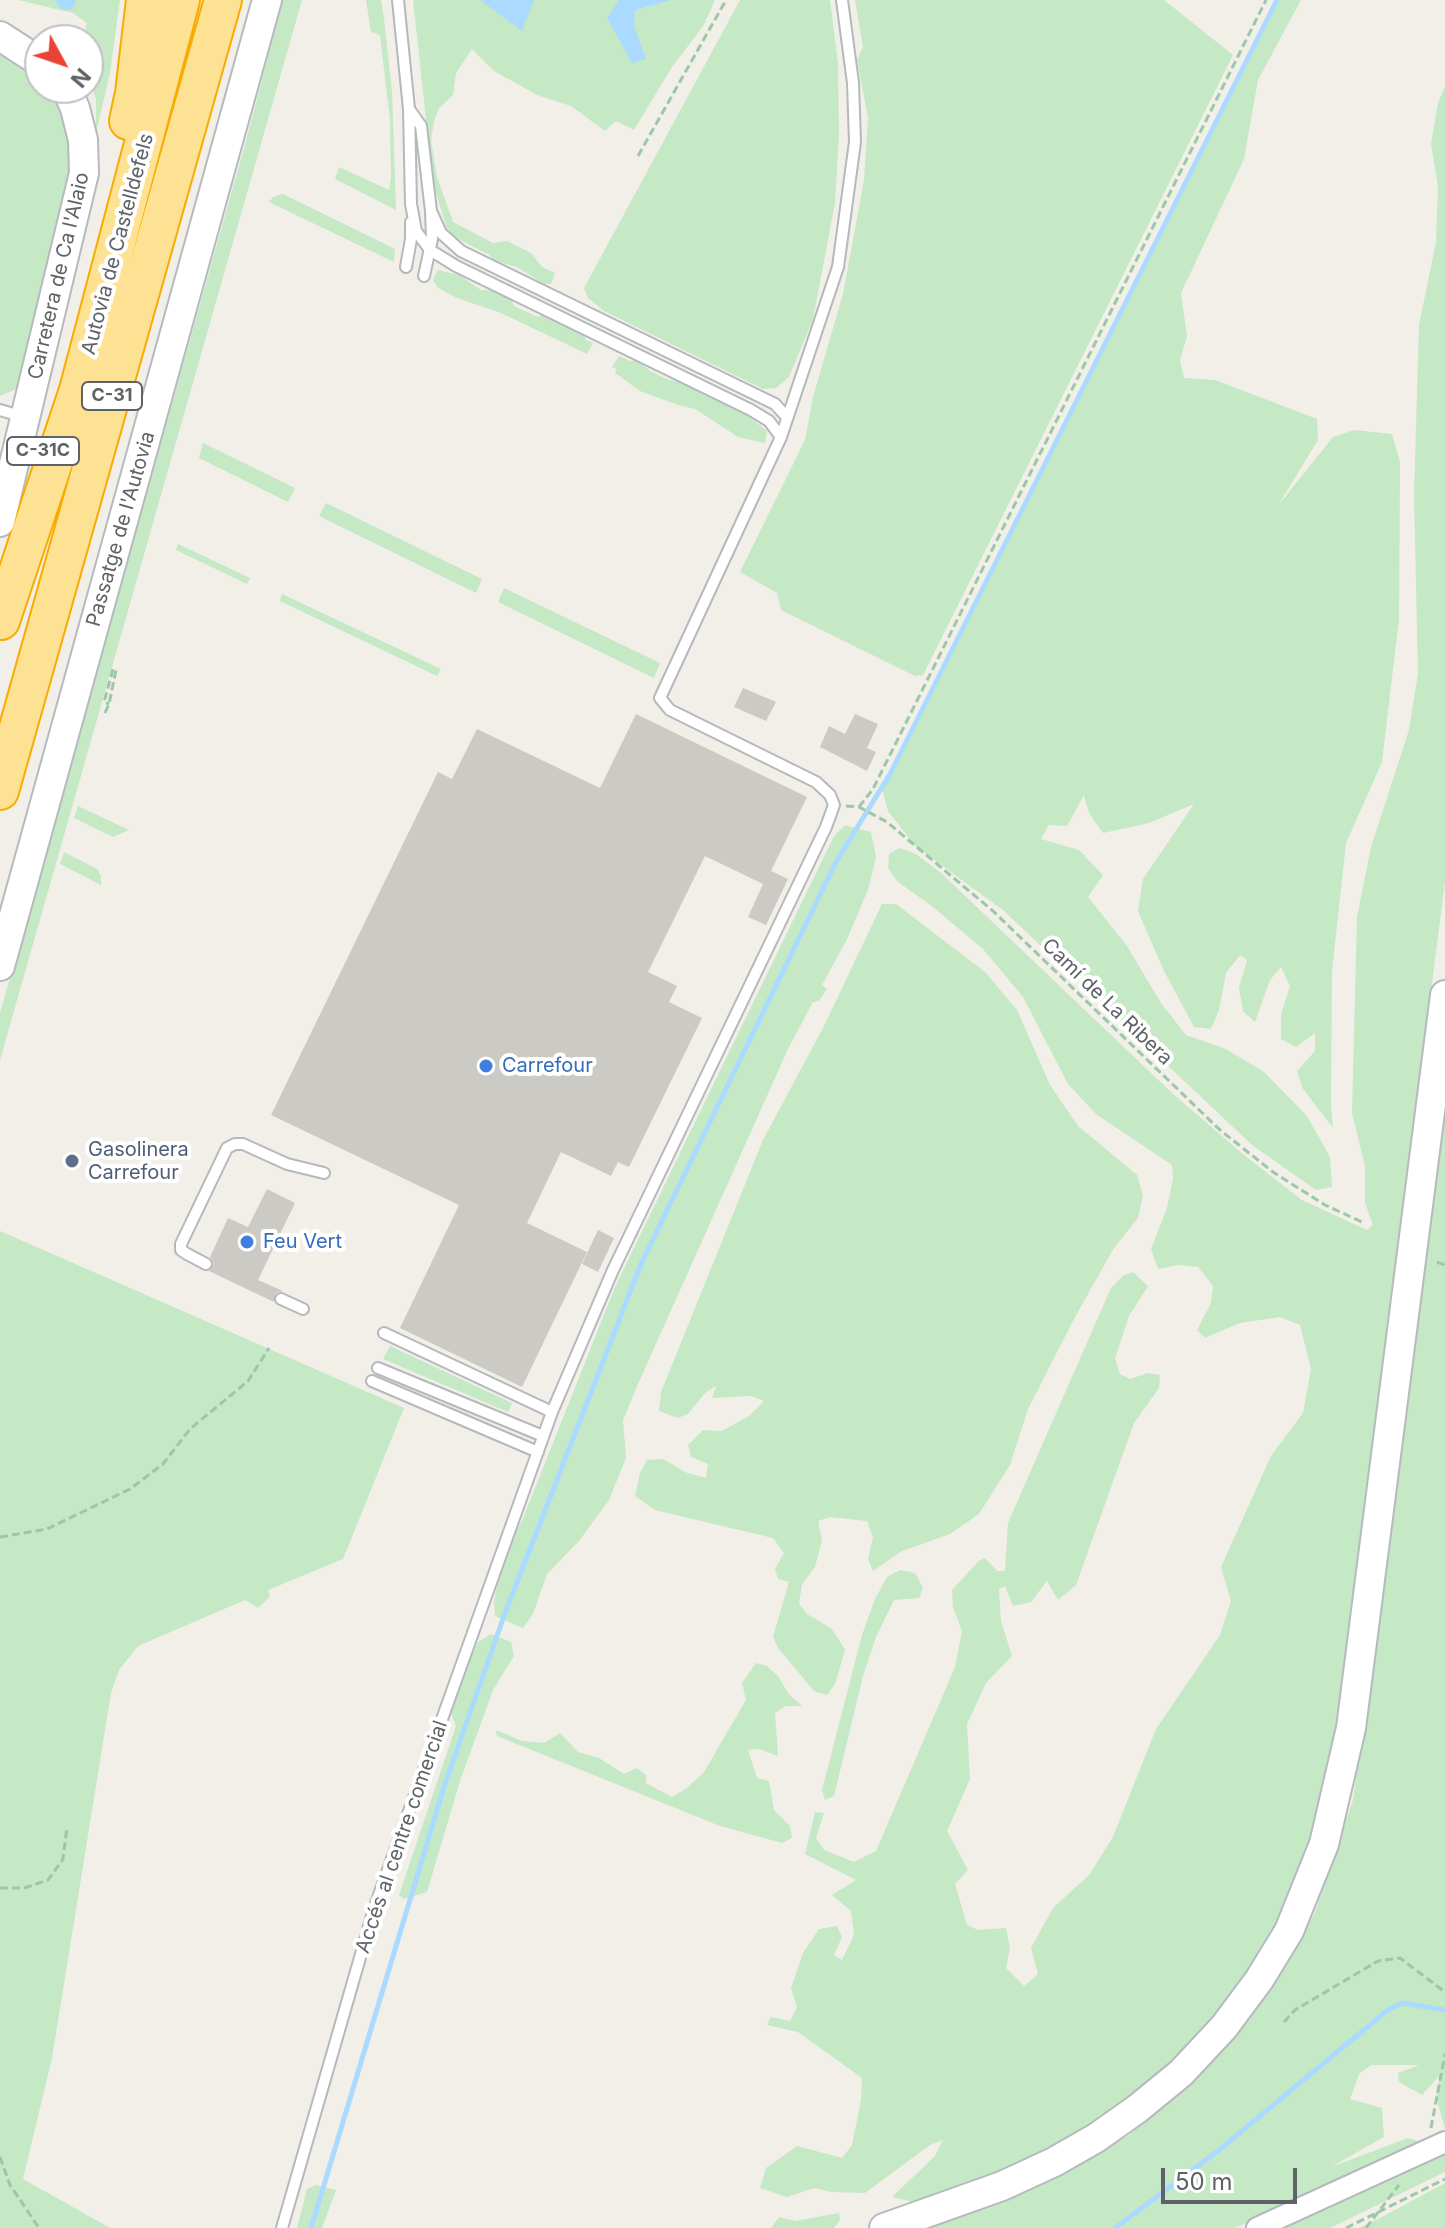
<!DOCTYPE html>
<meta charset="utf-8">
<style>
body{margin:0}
#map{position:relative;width:1445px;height:2228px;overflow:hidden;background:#f1efe8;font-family:Inter,sans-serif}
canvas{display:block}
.north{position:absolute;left:24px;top:24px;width:80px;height:80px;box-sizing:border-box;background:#fff;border:2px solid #bfc1c3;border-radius:50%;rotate:130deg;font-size:22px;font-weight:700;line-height:32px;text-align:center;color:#5f6368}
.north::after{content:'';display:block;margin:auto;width:28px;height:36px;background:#ea4335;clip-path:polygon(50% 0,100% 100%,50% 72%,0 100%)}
.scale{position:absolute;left:1161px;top:2168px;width:136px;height:36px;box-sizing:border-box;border:4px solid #5f6368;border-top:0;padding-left:10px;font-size:24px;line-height:28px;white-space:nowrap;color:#5f6368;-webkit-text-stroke:6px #fff;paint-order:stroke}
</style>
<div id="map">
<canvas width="1445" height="2228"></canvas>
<div class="north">N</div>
<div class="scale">50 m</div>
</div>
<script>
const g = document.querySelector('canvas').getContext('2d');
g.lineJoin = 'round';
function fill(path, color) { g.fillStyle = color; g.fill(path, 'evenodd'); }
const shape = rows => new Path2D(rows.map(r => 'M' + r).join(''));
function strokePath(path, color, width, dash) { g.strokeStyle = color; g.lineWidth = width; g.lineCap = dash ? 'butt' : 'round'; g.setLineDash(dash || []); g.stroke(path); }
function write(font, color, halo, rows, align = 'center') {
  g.font = font + ' Inter,sans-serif'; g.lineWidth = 8; g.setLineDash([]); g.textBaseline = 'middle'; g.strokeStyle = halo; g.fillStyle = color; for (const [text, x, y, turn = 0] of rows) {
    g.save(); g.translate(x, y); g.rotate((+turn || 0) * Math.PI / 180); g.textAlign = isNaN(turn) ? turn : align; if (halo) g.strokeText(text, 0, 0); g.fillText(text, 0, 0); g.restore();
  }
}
const green = shape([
 [18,0,120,0,110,73,96,133,96,99,88,76,88,40,82,40,87,23,73,13],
 [283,0,302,0,0,1060,0,1013,243,152],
 [366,0,381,0,384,19,392,92,396,210,335,179,339,167,389,190,391,178,390,120,380,35,371,32],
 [413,0,715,0,704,25,672,67,634,130,616,121,605,131,571,106,537,95,494,71,472,49,456,73,453,95,439,108,434,121,431,140,437,177,453,222,493,243,507,241,531,253,542,267,555,273,551,284,544,284,517,267,492,260,490,255,454,237,446,226,433,183],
 [740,0,830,0,838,64,839,135,835,203,813,319,789,377,776,388,763,389,604,311,588,298,584,288],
 [855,0,1164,0,1233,55,923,675,915,676,781,610,777,593,740,572,805,440,813,397,843,294,864,180,868,118,857,60,863,47],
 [1277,0,1301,0,1258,80,1244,159,1181,293,1187,336,1180,360,1184,378,1215,380,1317,419,1318,440,1277,507,1333,437,1354,430,1392,434,1400,462,1399,619,1382,762,1346,843,1332,971,1331,1106,1333,1128,1303,1089,1297,1071,1315,1051,1315,1033,1296,1047,1281,1039,1281,1014,1290,986,1281,967,1270,980,1255,1022,1243,1011,1239,988,1247,960,1240,955,1226,973,1219,1010,1211,1029,1194,1027,1163,969,1138,911,1143,879,1194,804,1149,823,1103,833,1089,813,1084,795,1067,826,1049,825,1041,839,1079,850,1103,875,1088,897,1127,946,1161,1003,1186,1035,1226,1049,1264,1072,1307,1116,1330,1157,1332,1187,1316,1190,1252,1145,1003,910,915,846,888,811,882,789],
 [0,51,25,65,40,78,40,88,50,88,62,107,70,138,72,172,23,383,14,390,0,396],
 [1445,86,1445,881,1344,1676,1321,1808,1304,1863,1287,1908,1259,1955,1202,2031,1146,2086,1098,2120,987,2180,918,2203,892,2197,935,2156,943,2140,930,2145,865,2193,831,2192,814,2188,787,2197,760,2188,766,2168,797,2146,842,2158,852,2145,861,2100,862,2078,798,2032,767,2025,771,2017,790,2021,797,2007,791,1988,803,1953,819,1929,837,1926,842,1937,834,1955,842,1960,854,1935,851,1911,832,1895,856,1880,805,1854,815,1812,824,1813,816,1838,824,1850,854,1862,876,1851,955,1667,962,1631,953,1607,952,1590,979,1561,985,1558,997,1571,1005,1571,1008,1523,1111,1288,1124,1275,1133,1272,1148,1286,1129,1316,1115,1358,1120,1374,1130,1379,1148,1373,1160,1375,1159,1388,1134,1423,1076,1585,1058,1600,1047,1581,1031,1602,1013,1606,1005,1586,999,1589,1001,1621,1012,1656,986,1683,967,1724,970,1779,947,1831,968,1870,955,1884,967,1925,978,1930,1006,1928,1010,1948,1006,1968,1024,1986,1038,1974,1031,1948,1053,1908,1089,1875,1113,1837,1156,1729,1220,1635,1231,1601,1221,1567,1271,1456,1303,1413,1311,1369,1300,1325,1280,1317,1240,1323,1205,1338,1197,1330,1211,1303,1213,1286,1198,1267,1179,1265,1158,1269,1151,1249,1167,1208,1173,1178,1172,1165,1096,1114,1068,1084,1023,997,983,949,932,906,898,882,888,868,889,854,900,848,916,854,941,873,1173,1094,1244,1155,1302,1200,1367,1230,1373,1225,1365,1203,1365,1166,1352,1113,1357,917,1371,847,1409,730,1418,673,1414,495,1419,325,1436,242,1438,186,1431,144,1438,103],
 [283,194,395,249,394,262,269,202,273,197],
 [438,270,459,275,481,290,506,290,514,306,538,317,549,312,582,327,586,340,593,343,587,354,501,313,457,298,438,288,433,280],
 [619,356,630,361,638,360,650,371,669,380,695,383,704,396,724,397,767,431,765,443,738,437,695,409,678,405,640,391,615,373,616,369,612,367],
 [203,443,295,488,288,502,199,458],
 [326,503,482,579,476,593,319,516],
 [178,544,250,578,247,584,176,550],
 [504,588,660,663,654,678,498,602],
 [282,594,441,669,437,676,280,601],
 [78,806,129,830,113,837,74,818],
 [845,825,871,832,876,857,868,890,847,939,822,985,827,989,819,1001,813,1002,788,1049,638,1384,623,1420,626,1458,609,1500,579,1541,547,1574,533,1614,523,1628,495,1616,494,1601,504,1549,522,1521,615,1287,834,836],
 [64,852,97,869,101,876,101,885,60,864],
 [882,904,896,904,985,972,1017,1010,1050,1085,1078,1126,1137,1175,1143,1196,1138,1218,1114,1248,1075,1317,1028,1409,1010,1465,979,1514,950,1534,902,1551,873,1571,868,1559,873,1537,867,1521,830,1517,818,1521,822,1540,815,1567,802,1584,799,1604,807,1614,832,1629,845,1650,835,1684,827,1695,814,1691,778,1648,773,1637,789,1582,778,1579,775,1569,784,1553,773,1538,655,1510,635,1496,640,1473,647,1460,663,1459,687,1473,706,1478,708,1464,691,1457,688,1445,703,1430,722,1431,749,1416,764,1401,751,1396,712,1398,716,1386,706,1392,688,1414,678,1418,659,1411,661,1392,763,1140,825,1024],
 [1445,1115,1445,2128,1436,2097,1440,2075,1422,2095,1399,2082,1398,2073,1419,2065,1371,2065,1359,2074,1350,2099,1382,2108,1384,2137,1331,2167,1408,2138,1424,2143,1235,2228,930,2228,1128,2136,1229,2041,1314,1915,1353,1800],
 [0,1231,404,1408,343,1559,268,1590,270,1597,258,1608,245,1600,138,1646,119,1670,111,1693,52,2058,23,2179,110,2228,0,2228],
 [390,1346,512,1403,508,1412,383,1359],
 [900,1570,915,1573,923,1588,919,1598,894,1600,876,1637,863,1676,834,1796,825,1800,822,1790,862,1635,875,1599,887,1577],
 [491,1634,511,1642,514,1656,493,1690,460,1781,427,1892,404,1899,399,1895,456,1726,450,1711,463,1672,478,1642],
 [756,1663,767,1666,778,1676,788,1693,802,1706,786,1706,775,1713,778,1756,759,1749,748,1750,757,1778,769,1781,774,1810,790,1826,792,1838,782,1843,720,1826,497,1736,496,1730,522,1741,544,1743,560,1733,578,1752,599,1758,624,1774,637,1768,646,1775,646,1783,672,1797,687,1788,704,1772,746,1700,742,1683],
 [1445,2148,1445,2172,1330,2228,1273,2228],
 [1445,2183,1445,2228,1359,2228,1384,2216],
 [316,2185,336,2190,322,2228,297,2228,307,2189],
 [839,2213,840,2220,834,2228,771,2228,779,2217,795,2221]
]);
const water = shape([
 [480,0,534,0,522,31],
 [619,0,671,0,635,10,634,26,646,59,632,63,607,18]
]);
const stream = shape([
 [311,2228,444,1787,504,1616,641,1264,836,862,890,774,1277,0],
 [1115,2228,1219,2150,1388,2010,1402,2003,1445,2010]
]);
const canal = shape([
 [65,0,67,1]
]);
const building = shape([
 [743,688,776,702,766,721,734,707],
 [636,714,807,797,771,871,788,879,766,925,748,917,763,884,705,856,648,972,677,986,669,1002,702,1018,629,1167,618,1162,611,1176,561,1152,527,1223,587,1252,522,1387,400,1328,459,1205,271,1115,438,772,452,779,477,729,600,788],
 [855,714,878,724,867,748,876,752,867,771,820,747,829,726,845,734],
 [267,1189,295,1203,258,1280,283,1291,276,1293,274,1302,209,1271,214,1264,210,1257,228,1218,248,1227],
 [598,1230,614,1238,598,1272,582,1264]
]);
const path = shape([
 [638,156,726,0],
 [105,713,109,704,116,670,113,669,104,702,109,704],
 [846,806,859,807,887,822,993,911,1220,1130,1273,1172,1325,1205,1362,1222],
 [859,807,873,789,1266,0],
 [1437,1262,1445,1265],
 [0,1537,47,1529,130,1489,163,1464,190,1429,248,1381,269,1348],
 [0,1888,24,1888,48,1880,63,1859,67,1827],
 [1284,2022,1295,2010,1378,1961,1400,1958,1445,1992],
 [1431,2128,1445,2054],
 [0,2157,10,2185,39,2228],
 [1346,2228,1445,2179],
 [1366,2228,1399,2185]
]);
const lane = shape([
 [398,0,409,109,411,204,416,231,430,250,456,266,751,410,769,421,781,437],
 [409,109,421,126,431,211,432,239,424,276],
 [431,211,441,233,461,251,775,404,786,416],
 [406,267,411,239,411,222],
 [0,410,24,417],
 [206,1264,187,1254,181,1250,181,1244,227,1148,235,1144,243,1144,287,1164,324,1173],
 [281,1299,303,1309],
 [384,1333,552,1412],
 [378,1368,543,1436],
 [372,1381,538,1452],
 [282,2228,374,1909,552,1412,613,1270,826,827,834,805,830,795,816,782,670,710,660,698,781,437,838,267,855,142,853,83,842,0]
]);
const street = shape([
 [1257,2228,1445,2142]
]);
const secondary = shape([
 [0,36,40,62],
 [0,522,84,173,83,140,75,108,66,88],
 [0,966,267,0],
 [884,2228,1002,2186,1054,2162,1096,2138,1137,2109,1181,2073,1224,2027,1259,1980,1289,1931,1324,1844,1351,1728,1445,995]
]);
const highway = shape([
 [128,121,134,93,145,0],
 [1,621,78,390,181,0],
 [0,791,223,0]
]);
const markers = [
 [486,1066,8,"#3f7fe0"],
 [72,1161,8,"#5c6f8a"],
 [247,1242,8,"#3f7fe0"]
];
const shields = [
 [112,396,60],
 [43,451,72]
];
const shieldNames = [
 ["C-31",112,396],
 ["C-31C",43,451]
];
const streetNames = [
 ["Autovia de Castelldefels",118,244,-75],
 ["Carretera de Ca l'Alaio",59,276,-77],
 ["Passatge de l'Autovia",121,529,-74],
 ["Camí de La Ribera",1107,1002,44],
 ["Accés al centre comercial",402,1837,-71]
];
const shopNames = [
 ["Carrefour",502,1066],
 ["Feu Vert",263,1242]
];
const serviceNames = [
 ["Gasolinera",88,1150],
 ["Carrefour",88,1173]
];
fill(green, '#c5e8c5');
fill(water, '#aadaff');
strokePath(stream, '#aadaff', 5);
strokePath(canal, '#aadaff', 18);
fill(building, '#cccac5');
strokePath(lane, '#b5b8bc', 14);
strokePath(street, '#b5b8bc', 24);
strokePath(secondary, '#b6babf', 32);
strokePath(highway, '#f9ab00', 40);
strokePath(path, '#9cc7a9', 3, [8, 4]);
strokePath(lane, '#fff', 10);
strokePath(street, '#fff', 20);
strokePath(secondary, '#fff', 28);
strokePath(highway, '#fde293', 36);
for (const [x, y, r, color] of markers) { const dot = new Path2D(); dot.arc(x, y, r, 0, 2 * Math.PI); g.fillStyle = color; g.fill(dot); strokePath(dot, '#fff', 3); }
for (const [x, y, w] of shields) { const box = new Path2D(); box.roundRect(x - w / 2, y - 14, w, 28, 6); g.fillStyle = '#fff'; g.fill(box); strokePath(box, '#5f6368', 2); }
write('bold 18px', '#5f6368', null, shieldNames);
write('20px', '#5f6368', '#fff', streetNames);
write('20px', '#366cbe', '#fff', shopNames, 'left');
write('20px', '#4e5e75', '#fff', serviceNames, 'left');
</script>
